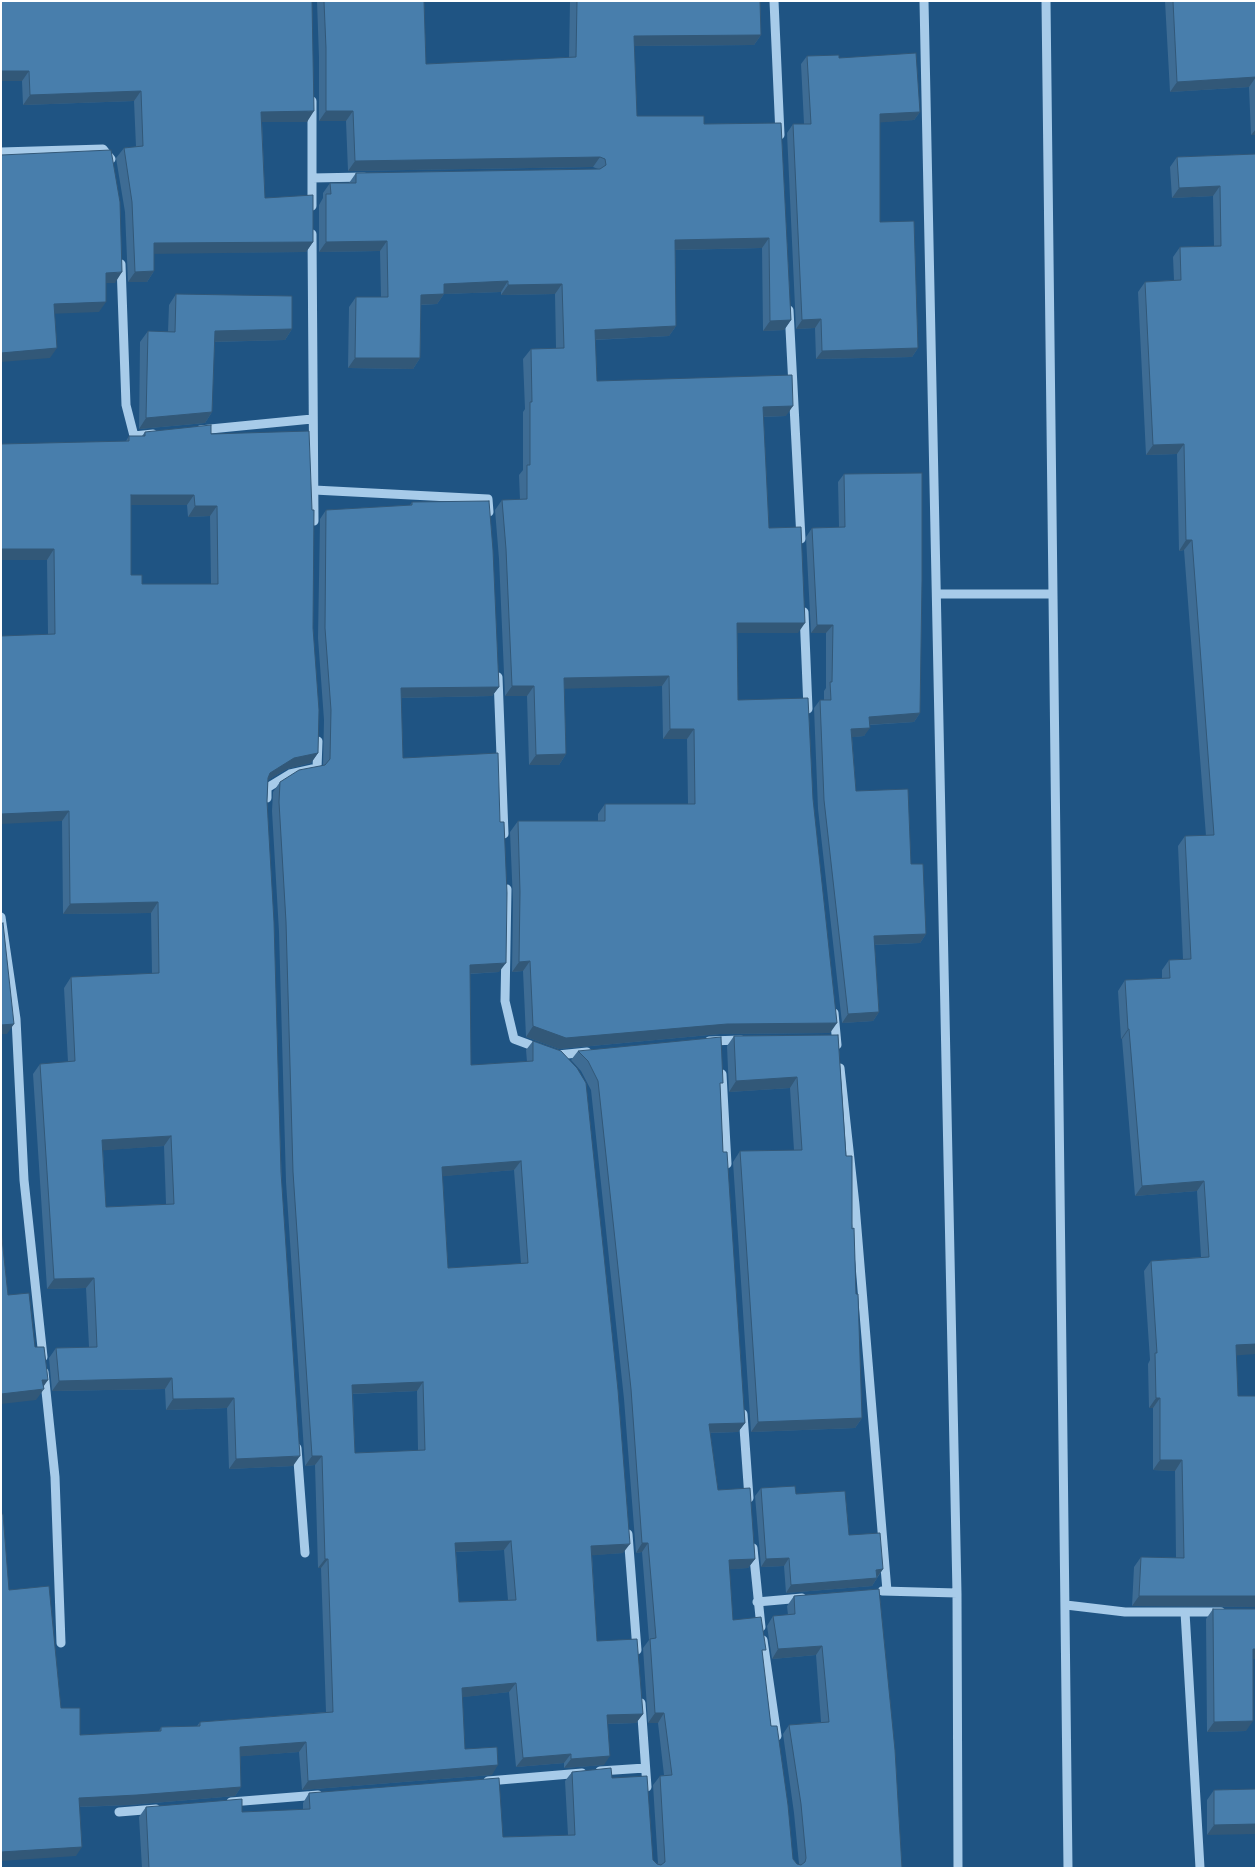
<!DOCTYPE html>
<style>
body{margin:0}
#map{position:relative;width:1257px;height:1869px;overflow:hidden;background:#1f5483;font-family:Inter,sans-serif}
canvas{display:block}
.frame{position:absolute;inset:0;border:2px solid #fff;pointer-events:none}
</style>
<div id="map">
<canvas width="1257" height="1869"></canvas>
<div class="frame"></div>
</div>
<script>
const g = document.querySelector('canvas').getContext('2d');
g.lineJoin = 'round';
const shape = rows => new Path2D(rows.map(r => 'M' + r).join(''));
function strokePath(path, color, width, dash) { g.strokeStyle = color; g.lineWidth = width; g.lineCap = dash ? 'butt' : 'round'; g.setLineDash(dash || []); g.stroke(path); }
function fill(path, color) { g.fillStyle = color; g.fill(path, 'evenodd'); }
const minor = shape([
 [774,1,780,135],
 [924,1,957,1593,958,1868],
 [1046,1,1068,1868],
 [1,152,103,149,111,159],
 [312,178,364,177],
 [312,206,312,101],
 [312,234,314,521],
 [121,264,126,405,134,436,153,434],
 [789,310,801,539],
 [200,430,312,419],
 [314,490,488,499,489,512],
 [937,594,1053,594],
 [804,612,808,709],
 [498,677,504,834],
 [267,798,267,788,290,774,317,768,318,741],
 [507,889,505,1001,514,1039,541,1049],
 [1,917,16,1019,24,1180,43,1357],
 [834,1013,837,1045],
 [709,1041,741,1040],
 [558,1055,587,1052],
 [840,1068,855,1205,887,1591],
 [722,1074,727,1164],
 [44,1372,55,1477,61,1643],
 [743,1414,749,1498],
 [297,1448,305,1553],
 [628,1534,637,1650],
 [753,1548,761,1627],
 [882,1591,957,1593],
 [757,1602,802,1598],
 [1066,1605,1125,1612,1221,1612],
 [1185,1612,1200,1868],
 [763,1640,777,1736],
 [641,1703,647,1787],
 [600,1771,645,1768],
 [488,1781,582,1773],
 [231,1802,318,1795],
 [119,1812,156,1809]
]);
const wall = shape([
 [1,1,307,122,262,122,265,198,313,242,306,252,154,253,154,271,147,282,128,282,125,212,116,158,124,148,136,147,134,101,23,105,22,81,1,81],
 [317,1,424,1,426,64,569,58,570,1,760,1,761,35,754,45,634,46,637,116,704,124,781,123,791,320,784,330,763,331,762,248,675,250,676,326,669,336,595,340,597,381,786,416,763,417,769,528,798,633,737,633,738,700,813,799,830,1033,720,1034,559,1049,526,1037,523,971,512,972,513,902,510,832,518,821,598,821,598,814,605,804,688,804,687,739,663,739,662,686,564,688,566,754,559,765,529,765,527,696,505,696,499,559,495,510,502,500,520,500,519,475,523,470,523,412,525,409,523,359,531,349,556,348,555,294,501,295,501,292,444,294,437,304,421,305,420,358,413,369,348,368,349,307,356,297,381,297,380,251,319,252,319,205,323,198,323,193,330,183,349,183,356,173,598,169,593,167,348,171,346,121,319,121,319,58],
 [1165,1,1256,1,1256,135,1251,135,1249,87,1170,92],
 [807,56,839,58,920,112,914,120,880,122,880,222,918,348,912,357,816,359,815,328,796,329,787,133,793,124,804,124,801,64],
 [1256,154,1236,1355,1238,1396,1256,1396,1256,1607,1132,1606,1134,1567,1141,1557,1176,1558,1175,1471,1153,1470,1153,1408,1149,1408,1148,1364,1150,1360,1144,1271,1151,1261,1201,1257,1197,1191,1135,1196,1122,1039,1121,1039,1118,991,1125,980,1162,978,1162,970,1169,960,1183,959,1178,846,1185,836,1206,836,1184,550,1179,551,1177,454,1146,455,1138,292,1145,282,1174,280,1173,257,1180,247,1214,246,1213,196,1172,198,1170,167,1177,157],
 [176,294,292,329,285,340,214,342,212,412,205,423,139,429,140,342,148,331,168,332,169,305],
 [145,432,211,434,313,628,318,753,311,763,287,769,268,780,267,801,293,1466,229,1469,227,1408,166,1410,165,1389,52,1391,49,1358,56,1348,89,1347,86,1288,47,1289,33,1074,40,1064,68,1062,64,988,71,977,152,974,151,913,63,914,62,821,48,634,47,560,1,560,126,441,129,436,142,436],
 [131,505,187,505,188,517,210,516,211,584,142,584,131,575],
 [164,1146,166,1204,106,1207,103,1150],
 [844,474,920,713,914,722,870,725,864,736,852,737,856,791,911,864,926,934,920,943,874,945,879,1012,873,1021,842,1023,818,809,814,708,820,700,824,700,824,691,826,688,826,633,811,633,806,537,812,528,839,527,838,482],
 [412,502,499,687,492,696,401,698,403,758,499,972,470,974,471,1065,527,1062,526,1050,533,1041,623,1553,592,1555,597,1641,643,1714,636,1723,608,1724,604,1765,564,1768,564,1763,516,1767,509,1692,462,1697,465,1749,492,1775,302,1790,299,1752,240,1756,241,1787,235,1796,130,1805,80,1807,76,1856,9,1590,61,1708,80,1735,159,1731,161,1727,197,1726,200,1722,326,1712,321,1568,318,1568,315,1465,305,1466,286,1182,279,932,272,811,273,792,280,782,323,765,324,720,318,638,320,519,326,510,410,505],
 [514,1170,521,1264,448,1268,442,1176],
 [417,1391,418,1451,355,1453,353,1394],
 [504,1550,508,1600,459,1602,456,1552],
 [838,1035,856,1294,862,1418,855,1428,751,1432,733,1162,740,1151,794,1150,790,1088,729,1092,727,1046,734,1036],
 [578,1051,720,1088,723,1152,745,1423,738,1432,710,1433,718,1490,755,1559,748,1568,729,1569,733,1620,762,1655,771,1726,793,1859,797,1864,799,1864,794,1813,783,1734,789,1725,821,1722,816,1655,772,1659,767,1626,773,1616,788,1615,787,1606,794,1596,879,1589,902,1868,142,1868,139,1817,146,1807,242,1812,303,1810,303,1803,309,1793,503,1837,568,1835,565,1781,572,1772,612,1778,653,1860,658,1864,653,1785,660,1776,664,1775,658,1723,648,1723,643,1648,649,1640,642,1552,636,1553,624,1399,591,1090,581,1071,571,1060],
 [761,1488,796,1494,849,1535,883,1569,872,1586,786,1593,784,1566,761,1567,755,1496],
 [1213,1609,1253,1659,1246,1731,1207,1732,1206,1619],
 [1256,1789,1207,1835,1207,1800,1214,1790]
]);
const shadedWall = shape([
 [761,35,754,45,627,46,634,36],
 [1,71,29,71,22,81,1,81],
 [1256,77,1249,87,1170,92,1177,82],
 [141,91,134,101,23,105,30,95],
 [314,111,307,122,254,122,261,112],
 [326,111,353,111,346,121,319,121],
 [920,112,914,120,873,123,880,114],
 [1256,129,1256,135,1251,135],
 [600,157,593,167,348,171,355,161],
 [1220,186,1213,196,1172,198,1179,188],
 [769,238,762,248,668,250,675,240],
 [387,241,380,251,319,252,326,242],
 [313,242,306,252,147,254,154,243],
 [154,271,147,282,128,282,135,272],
 [122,272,115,283,99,283,106,273],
 [508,281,501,292,444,294,437,304,414,305,421,295,444,284],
 [562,284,555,294,501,295,508,285],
 [106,302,99,312,47,314,54,304],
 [821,319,815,328,796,329,802,320],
 [791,320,784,330,763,331,770,321],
 [676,326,669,336,588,340,595,330],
 [292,329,285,340,207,342,215,331],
 [57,348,50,358,1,362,1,353],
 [918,348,912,357,816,359,822,351],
 [355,358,420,358,413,369,348,368],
 [793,406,786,416,755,417,763,407],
 [212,412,205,423,139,429,146,418],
 [1184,444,1177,454,1146,455,1153,445],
 [131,495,194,495,187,505,124,505],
 [195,506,217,506,210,516,188,517],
 [1186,540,1192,540,1184,550,1179,551],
 [1,549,54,549,47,560,1,560],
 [737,623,805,623,798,633,729,633],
 [817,625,833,625,826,633,811,633],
 [669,676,662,686,557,689,564,678],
 [512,686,534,686,527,696,505,696],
 [499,687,492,696,394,698,401,688],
 [920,713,914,722,863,725,869,717],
 [870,728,864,736,845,738,851,729],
 [670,729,694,729,687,739,663,739],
 [318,753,311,763,287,769,263,783,270,773,294,758],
 [566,754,559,765,529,765,536,755],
 [69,811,62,821,1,824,1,814],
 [158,902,151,913,63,914,70,904],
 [926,934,920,943,868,945,874,936],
 [530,961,523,971,512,972,519,962],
 [506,963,499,972,463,974,470,965],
 [879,1012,873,1021,842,1023,848,1014],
 [837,1023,830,1033,720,1034,559,1049,526,1037,533,1026],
 [14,1024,7,1034,1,1034,1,1025],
 [1128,1029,1129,1029,1122,1039,1121,1039],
 [797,1077,790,1088,729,1092,736,1081],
 [171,1136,164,1146,95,1151,102,1140],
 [521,1161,514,1170,435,1177,442,1167],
 [1204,1181,1197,1191,1135,1196,1142,1186],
 [94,1278,86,1288,47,1289,54,1279],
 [1256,1344,1256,1354,1229,1356,1236,1345],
 [172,1378,165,1389,52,1391,59,1381],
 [42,1380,48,1380,41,1390,44,1389,36,1400,1,1404,1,1394],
 [423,1382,417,1391,346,1394,352,1385],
 [234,1398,227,1408,166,1410,173,1399],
 [1156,1398,1160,1398,1153,1408,1149,1408],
 [862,1418,855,1428,751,1432,758,1422],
 [745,1423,738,1432,702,1433,709,1424],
 [300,1456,293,1466,229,1469,236,1459],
 [312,1456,322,1456,315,1465,305,1466],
 [1160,1460,1182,1460,1175,1471,1153,1470],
 [511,1541,504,1550,449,1552,455,1543],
 [642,1543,648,1543,642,1552,636,1553],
 [630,1544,623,1553,585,1556,591,1546],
 [789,1558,784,1566,761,1567,766,1559],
 [325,1559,328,1559,321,1568,318,1568],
 [755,1559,748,1568,722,1570,729,1560],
 [883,1569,877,1577,876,1570],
 [877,1578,872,1586,786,1593,791,1585],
 [1139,1596,1256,1596,1256,1607,1132,1606],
 [822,1646,816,1655,772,1659,778,1649],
 [1253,1649,1256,1649,1256,1659,1246,1659],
 [516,1683,509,1692,456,1698,462,1688],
 [655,1713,664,1713,658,1723,648,1723],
 [643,1714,636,1723,600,1724,607,1715],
 [1253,1721,1246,1731,1207,1732,1214,1722],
 [306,1742,299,1752,233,1757,240,1747],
 [571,1754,564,1763,516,1767,523,1758],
 [610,1756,604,1765,564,1768,571,1759],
 [498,1765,492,1775,302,1790,308,1781],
 [241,1787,235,1796,130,1805,72,1807,79,1798],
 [1256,1824,1256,1834,1207,1835,1214,1825],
 [82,1847,76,1856,1,1861,1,1852]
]);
const building = shape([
 [1,1,312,1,314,111,261,112,265,198,313,195,313,242,154,243,154,271,135,272,132,202,124,148,143,146,141,91,30,95,29,71,1,71,1,1],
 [324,1,424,1,426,64,576,57,577,1,760,1,761,35,634,36,637,116,704,116,704,124,781,123,791,320,770,321,769,238,675,240,676,326,595,330,597,381,792,375,793,406,763,407,769,528,801,527,805,623,737,623,738,700,808,698,813,799,837,1023,727,1024,566,1038,533,1026,530,961,519,962,520,892,518,821,605,821,605,804,695,804,694,729,670,729,669,676,564,678,566,754,536,755,534,686,512,686,506,549,502,500,527,499,527,465,530,465,530,402,532,402,531,349,564,348,562,284,508,285,508,281,444,284,444,294,421,295,420,358,355,358,356,297,388,297,387,241,326,242,326,194,331,194,330,183,356,183,356,173,600,169,606,165,605,159,600,157,355,161,353,111,326,111,326,48,324,1],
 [1173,1,1256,1,1256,77,1177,82,1173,1],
 [916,53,920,112,880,114,880,222,914,221,918,348,822,351,821,319,802,320,793,124,811,124,807,56,839,55,839,58,916,53],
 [111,150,120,202,122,272,106,273,106,302,54,304,57,348,1,353,1,155,111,150],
 [1256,154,1256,1344,1236,1345,1238,1396,1256,1396,1256,1596,1139,1596,1141,1557,1184,1558,1182,1460,1160,1460,1160,1398,1156,1398,1155,1353,1157,1353,1151,1261,1209,1257,1204,1181,1142,1186,1129,1029,1128,1029,1125,980,1170,978,1169,960,1191,959,1185,836,1214,835,1192,540,1186,540,1184,444,1153,445,1145,282,1181,280,1180,247,1221,246,1220,186,1179,188,1177,157,1256,154],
 [176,294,292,296,292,329,215,331,212,412,146,418,148,331,175,332,176,294],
 [211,425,211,434,309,431,312,510,314,510,313,628,319,710,318,753,294,758,270,773,268,778,267,801,274,922,281,1172,300,1456,236,1459,234,1398,173,1399,172,1378,59,1381,56,1348,97,1347,94,1278,54,1279,40,1064,75,1061,71,977,159,973,158,902,70,904,69,811,1,814,1,636,55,634,54,549,1,549,1,444,129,441,129,436,145,436,145,432,211,425],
 [131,495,194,495,195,506,217,506,218,584,142,584,142,575,131,575,131,495],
 [171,1136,174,1204,106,1207,102,1140,171,1136],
 [922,473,922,581,920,713,869,717,870,728,851,729,856,791,908,789,911,864,923,864,926,934,874,936,879,1012,848,1014,824,800,820,700,831,700,830,682,832,682,833,625,817,625,812,528,845,527,844,474,922,473],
 [489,501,493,550,499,687,401,688,403,758,498,753,500,822,504,822,507,893,506,963,470,965,471,1065,533,1061,533,1041,561,1051,577,1068,586,1083,618,1390,630,1544,591,1546,597,1641,637,1639,643,1714,607,1715,610,1756,571,1759,571,1754,523,1758,516,1683,462,1688,465,1749,497,1747,498,1765,308,1781,306,1742,240,1747,241,1787,137,1795,79,1798,82,1847,1,1852,1,1514,3,1514,9,1590,49,1586,61,1708,80,1708,80,1735,161,1731,161,1727,200,1726,200,1722,333,1712,328,1559,325,1559,322,1456,312,1456,293,1172,286,922,279,802,280,782,299,770,325,765,330,759,331,710,325,628,326,510,412,505,412,502,489,501],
 [521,1161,528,1263,448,1268,442,1167,521,1161],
 [423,1382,425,1450,355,1453,352,1385,423,1382],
 [511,1541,516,1600,459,1602,455,1543,511,1541],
 [3,923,14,1024,1,1025,1,924,3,923],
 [838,1035,846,1156,852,1156,852,1229,854,1228,856,1294,858,1294,862,1418,758,1422,740,1151,802,1150,797,1077,736,1081,734,1036,838,1035],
 [721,1037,723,1083,720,1083,723,1152,727,1152,745,1423,709,1424,718,1490,750,1488,755,1559,729,1560,733,1620,761,1617,766,1650,762,1650,771,1726,777,1726,788,1805,793,1859,797,1864,801,1865,805,1862,806,1858,801,1804,789,1725,829,1722,822,1646,778,1649,773,1616,795,1614,794,1596,879,1589,895,1750,902,1868,149,1868,146,1807,242,1799,242,1812,310,1809,309,1793,499,1778,503,1837,575,1835,572,1772,611,1768,612,1778,647,1776,653,1860,657,1864,661,1865,665,1862,660,1776,672,1775,664,1713,655,1713,650,1639,656,1638,648,1543,642,1543,631,1389,598,1081,588,1061,578,1051,721,1037],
 [1,1229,8,1295,29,1293,35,1347,44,1347,48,1380,42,1380,44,1389,1,1394,1,1229],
 [795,1486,796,1494,845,1491,849,1535,880,1533,883,1569,876,1570,877,1578,791,1585,789,1558,766,1559,761,1488,795,1486],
 [1213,1609,1256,1609,1256,1649,1253,1649,1253,1721,1214,1722,1213,1609],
 [1256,1789,1256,1824,1214,1825,1214,1790,1256,1789]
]);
strokePath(minor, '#a7cbe9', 9);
fill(wall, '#3e6c94');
fill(shadedWall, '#325878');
fill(building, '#487eac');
strokePath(building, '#325878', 1);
</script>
